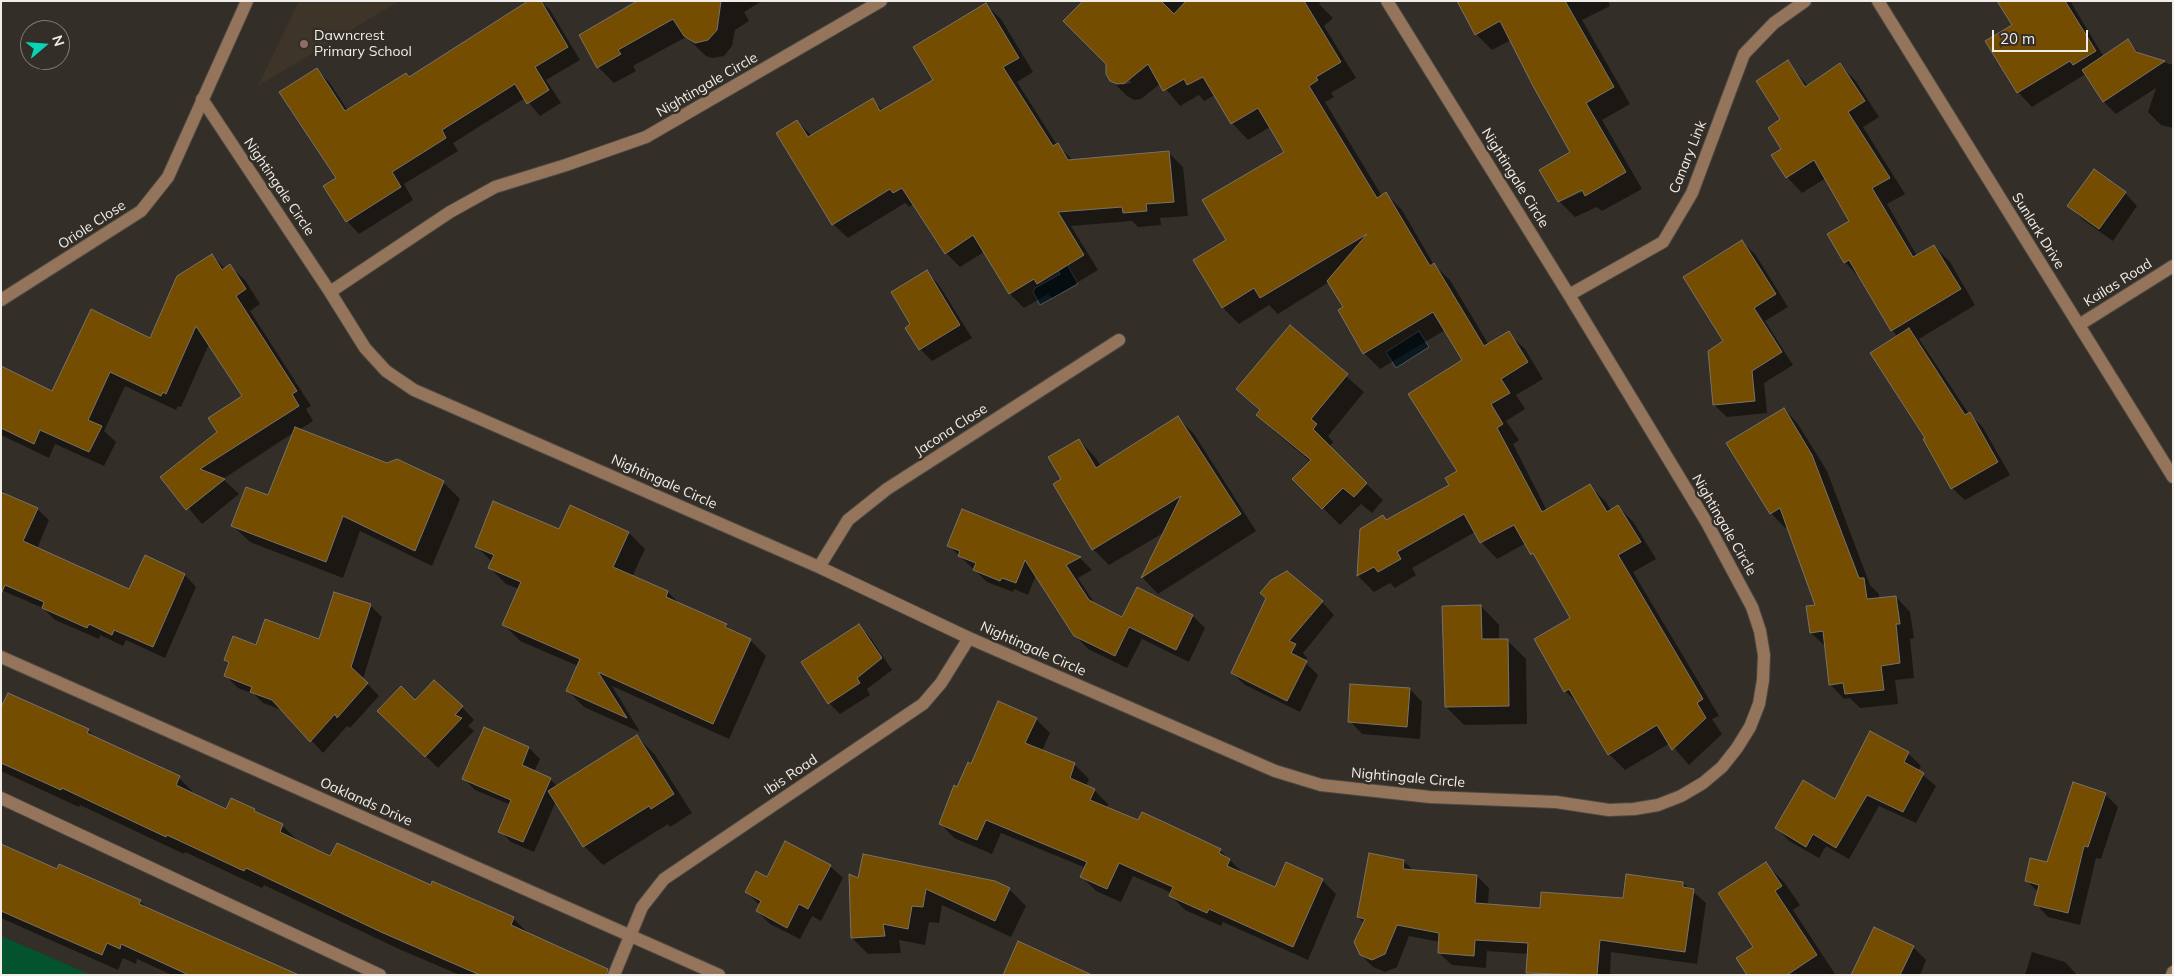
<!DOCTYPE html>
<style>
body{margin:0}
#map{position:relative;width:2174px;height:976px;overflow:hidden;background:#332e27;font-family:Mulish,sans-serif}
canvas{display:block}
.frame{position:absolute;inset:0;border:2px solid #f1eee9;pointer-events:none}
.north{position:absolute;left:20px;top:20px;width:50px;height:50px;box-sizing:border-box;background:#332e27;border:1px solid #7f7b75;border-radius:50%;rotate:72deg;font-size:14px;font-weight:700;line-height:20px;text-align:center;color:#f1eee9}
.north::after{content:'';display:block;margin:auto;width:18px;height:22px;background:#07d5b6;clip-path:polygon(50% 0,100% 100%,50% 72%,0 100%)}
.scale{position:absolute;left:1992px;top:30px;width:96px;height:22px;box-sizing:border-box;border:2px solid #f1eee9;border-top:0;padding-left:6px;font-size:15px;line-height:18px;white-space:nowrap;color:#f1eee9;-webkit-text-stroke:4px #332e27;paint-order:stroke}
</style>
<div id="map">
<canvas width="2174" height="976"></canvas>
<div class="frame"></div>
<div class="north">N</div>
<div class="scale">20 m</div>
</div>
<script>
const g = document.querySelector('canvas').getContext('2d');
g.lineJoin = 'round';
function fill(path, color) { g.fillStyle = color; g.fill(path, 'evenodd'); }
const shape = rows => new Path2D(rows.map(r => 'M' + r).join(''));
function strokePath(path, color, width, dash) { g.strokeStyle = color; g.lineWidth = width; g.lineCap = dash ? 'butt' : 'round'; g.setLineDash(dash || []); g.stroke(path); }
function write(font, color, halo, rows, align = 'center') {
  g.font = font + ' Mulish,sans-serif'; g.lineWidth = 5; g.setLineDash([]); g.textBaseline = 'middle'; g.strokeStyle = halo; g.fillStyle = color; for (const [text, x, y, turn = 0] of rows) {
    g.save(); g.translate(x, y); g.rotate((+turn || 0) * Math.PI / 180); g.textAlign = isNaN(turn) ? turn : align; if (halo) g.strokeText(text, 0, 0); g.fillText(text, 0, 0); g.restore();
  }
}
const built = shape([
 [299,1,399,1,258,86]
]);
const green = shape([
 [1,936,91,975,1,975]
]);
const water = shape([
 [1067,264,1078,284,1040,305,1033,292,1035,288,1060,274,1057,269,1067,264],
 [1419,331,1429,347,1396,368,1386,352,1419,331]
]);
const shadow = shape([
 [531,1,541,1,550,10,580,60,546,80,561,103,540,116,525,98,453,143,458,151,404,184,413,200,359,234,347,221,317,70,329,82,348,111,410,78],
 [639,1,762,1,744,12,749,21,735,30,732,46,724,56,712,58,706,56,686,37,633,66,636,71,614,83,598,67],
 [1113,1,1321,1,1319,4,1333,18,1324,26,1356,78,1331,93,1334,97,1325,102,1382,196,1386,194,1402,210,1434,265,1450,280,1489,345,1508,333,1525,349,1543,379,1516,395,1525,409,1506,421,1519,440,1513,444,1547,511,1590,486,1606,502,1611,510,1618,506,1634,523,1656,559,1633,572,1719,716,1712,719,1722,734,1689,765,1670,743,1625,770,1609,754,1580,705,1565,691,1572,618,1539,560,1526,543,1497,559,1481,542,1475,532,1412,568,1416,575,1395,588,1390,583,1374,592,1358,576,1361,530,1383,517,1387,521,1450,485,1458,472,1464,361,1445,330,1380,369,1364,353,1345,308,1329,282,1278,314,1269,305,1239,324,1223,308,1194,261,1228,240,1285,152,1270,127,1248,140,1232,123,1215,95,1204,101,1199,95,1180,106,1161,83,1141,99,1134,100,1127,96,1111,80],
 [1131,81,1131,83,1121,85,1121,82],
 [1459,1,1608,1,1610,6,1582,20,1630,104,1602,120,1642,189,1602,211,1597,207,1575,217,1559,201,1572,153,1511,40,1492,50,1476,34],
 [1587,187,1588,189,1562,201,1562,198],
 [1998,1,2070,1,2104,57,2128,41,2141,55,2173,65,2173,128,2161,125,2148,112,2156,88,2116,114,2104,102,2084,75,2032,107,2018,92,2014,26],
 [986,5,1001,19,1033,72,1017,82,1057,145,1074,161,1169,153,1183,167,1188,216,1160,218,1161,225,1138,227,1132,221,1071,226,1098,270,1052,298,1048,294,1024,308,1010,294,984,252,960,267,946,253,914,204,909,207,905,203,848,238,833,224,797,121,812,136,873,100,883,111,935,80],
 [1787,62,1808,86,1840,65,1855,80,1879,117,1863,127,1905,194,1887,204,1917,256,1934,246,1950,262,1975,305,1919,339,1969,414,1982,426,2010,475,1965,500,1952,488,1927,438,1898,337,1892,330,1860,278,1845,262,1851,221,1826,178,1802,193,1787,177,1783,149,1782,120],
 [2125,193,2137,206,2113,241,2082,219,2069,206],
 [1742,242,1755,254,1788,307,1765,321,1793,365,1764,383,1767,413,1727,417,1714,405],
 [212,255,225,269,230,266,245,280,260,304,250,311,311,406,306,409,313,421,299,430,387,464,443,482,460,499,432,566,360,531,343,578,250,542,233,526,269,497,293,433,223,479,239,494,202,524,162,477,218,432,244,396,209,344,181,407,178,406,176,410,125,386,104,431,116,442,104,466,55,444,49,458,1,435,1,367,53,392,151,339],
 [927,272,939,285,972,338,932,361,920,349,912,325],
 [1290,327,1364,392,1328,436,1333,442,1329,447,1383,500,1372,513,1361,504,1340,525,1294,479,1311,462,1275,432,1258,415,1261,412,1237,389],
 [1784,409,1798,424,1827,471,1870,585,1879,594,1879,599,1896,597,1910,612,1914,638,1910,639,1914,678,1895,680,1898,704,1860,708,1850,698,1844,699,1830,684,1826,647,1811,633,1817,606,1788,526,1785,528,1771,513],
 [1177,417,1194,434,1256,531,1158,594,1143,578,1165,532,1109,565,1093,549,1079,440,1095,457,1101,466],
 [1,489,8,496,37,509,49,520,37,549,130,591,145,557,185,575,196,587,165,658,126,640,123,646,100,635,99,639,55,620,43,608,1,590],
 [570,507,629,533,645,549,632,577,668,592,680,604,726,625,733,632,750,640,766,656,729,739,612,686,640,732,584,707,568,691,578,666,520,641,504,625,519,589,506,584,490,568,492,562,476,546,559,531],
 [949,546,1080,558,1092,570,1078,578,1095,604,1123,618,1137,589,1193,616,1205,628,1189,662,1142,639,1127,668,1088,649,1075,635,1036,575,1028,595,1014,589,1013,592,987,582],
 [1268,598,1322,602,1334,615,1303,653,1307,658,1305,662,1318,675,1300,712,1245,685,1232,673],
 [370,605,382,617,363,679,379,696,350,728,347,726,323,753,284,711,263,703,254,694,238,688,226,676,230,664,226,660,257,646,320,640],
 [1481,606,1499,625,1499,640,1507,640,1526,659,1527,724,1464,725,1446,707],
 [859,626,870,637,892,670,867,689,870,695,840,714,829,703],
 [1410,689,1422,702,1420,739,1362,734,1350,721],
 [415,702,462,707,474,720,468,726,474,731,438,768,392,723],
 [1,710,88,730,97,739,179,778,197,796,227,811,232,800,282,825,300,843,331,858,432,886,513,918,531,936,601,975,460,975,401,950,264,885,262,888,185,852,184,854,80,805,79,807,1,771],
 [1036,719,1050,733,1042,751,1075,765,1089,779,1086,786,1094,790,1108,804,1107,808,1139,822,1220,850,1244,874,1276,889,1322,880,1336,894,1308,960,1223,922,1221,926,1185,910,1171,896,1172,893,1133,876,1121,902,1096,891,1082,877,1086,868,1001,833,992,854,954,838,940,823,971,765],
 [637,736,655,755,692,813,670,827,668,824,603,865,584,846,556,801,534,852,511,842,500,831,511,805,475,790,464,779,529,748,540,759,534,772,550,779,557,786],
 [1908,753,1921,766,1918,771,1936,786,1916,823,1879,806,1849,859,1826,846,1819,858,1789,841,1777,828,1835,800],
 [2105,794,2118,807,2101,859,2096,858,2080,925,2048,917,2036,904,2039,893,2027,881,2048,863],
 [1,845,57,871,140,901,148,909,298,975,172,975,137,959,136,964,123,958,118,970,1,918],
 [1404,861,1414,871,1477,876,1489,888,1488,905,1541,909,1624,900,1683,883,1706,903,1697,964,1611,952,1610,975,1530,975,1527,972,1529,954,1487,951,1486,968,1452,965,1439,953,1440,942,1409,936,1397,967,1385,972,1373,967,1361,955,1364,923,1358,917],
 [1765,863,1784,882,1800,905,1793,910,1835,974,1833,975,1748,975,1755,947],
 [830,866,843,878,821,921,812,916,800,939,770,924,757,911,760,905,746,892,768,879],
 [858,880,1009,889,1026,906,1011,937,942,905,939,923,929,922,925,945,899,940,901,953,868,954,852,938],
 [1913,947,1926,960,1920,975,1852,975],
 [2032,952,2065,962,2077,975,2025,975]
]);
const building = shape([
 [528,1,541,1,568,47,535,67,549,90,527,104,515,84,442,130,446,138,392,172,401,187,346,222,323,186,336,178,279,92,317,68,345,111,406,73,409,77,528,1],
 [637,1,721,1,717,30,708,40,695,43,684,36,673,19,618,50,621,54,597,68,579,35,637,1],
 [1083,1,1161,1,1174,14,1186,1,1304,1,1341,62,1316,77,1318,80,1309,86,1377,198,1386,192,1430,266,1434,263,1484,346,1509,331,1528,362,1501,379,1510,393,1491,404,1503,424,1497,428,1542,512,1590,484,1607,512,1618,505,1641,542,1618,555,1703,699,1697,703,1706,718,1672,750,1657,725,1608,755,1569,689,1564,692,1534,639,1570,618,1533,553,1531,555,1514,525,1480,543,1464,514,1397,552,1401,559,1378,572,1374,567,1357,576,1360,529,1383,515,1386,520,1449,485,1445,478,1457,471,1408,394,1462,360,1433,312,1363,354,1338,310,1343,307,1327,281,1367,234,1260,298,1254,288,1222,308,1193,260,1226,240,1202,200,1284,152,1258,108,1231,124,1203,77,1187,85,1184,79,1163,91,1148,64,1125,83,1117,84,1110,81,1106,74,1106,64,1063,21,1083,1],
 [1457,1,1565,1,1614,87,1586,103,1626,172,1585,196,1582,190,1558,202,1539,170,1570,152,1533,86,1500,21,1475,35,1457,1],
 [1997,1,2065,1,2096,51,2073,65,2070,61,2017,93,1985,41,2012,25,1997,1],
 [986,3,1019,58,1003,67,1053,146,1058,143,1068,160,1169,151,1174,202,1146,204,1147,211,1123,213,1122,207,1058,212,1084,255,1037,284,1034,279,1009,294,973,235,945,254,902,188,893,193,890,189,832,225,776,133,797,120,808,137,873,98,880,111,933,80,913,47,986,3],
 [2128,39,2136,52,2165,61,2103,102,2082,70,2128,39],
 [1788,60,1805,87,1840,63,1865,101,1848,112,1890,178,1872,188,1913,257,1934,245,1961,289,1891,331,1849,260,1844,263,1827,234,1849,221,1814,160,1786,178,1771,155,1781,149,1768,128,1780,119,1756,81,1788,60],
 [2094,169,2126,192,2099,229,2067,206,2094,169],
 [1742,240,1776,294,1754,308,1782,352,1752,371,1755,401,1713,405,1708,351,1723,341,1683,277,1742,240],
 [212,254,222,270,230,264,246,289,236,296,297,391,292,394,299,406,200,469,225,479,186,510,160,477,217,432,208,418,242,396,196,326,166,394,163,392,161,396,110,372,88,420,102,426,89,452,40,430,34,444,1,428,1,366,52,391,91,309,150,338,177,276,212,254],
 [927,270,960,325,919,350,905,328,910,324,891,292,927,270],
 [1290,325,1348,374,1311,419,1317,424,1313,429,1367,483,1354,497,1343,488,1322,509,1292,479,1311,460,1256,415,1260,410,1236,389,1290,325],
 [1909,328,1965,415,1970,412,1998,462,1951,489,1923,439,1925,438,1870,353,1909,328],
 [1784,408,1812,455,1859,578,1864,578,1867,599,1896,596,1900,624,1896,624,1900,663,1881,666,1884,690,1845,694,1843,683,1829,685,1823,631,1810,633,1806,606,1815,605,1780,508,1770,514,1726,443,1784,408],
 [1178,416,1241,514,1141,578,1181,496,1092,550,1053,484,1061,479,1048,457,1079,439,1096,468,1178,416],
 [295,427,387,463,397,459,444,481,415,551,343,516,326,562,231,526,246,487,268,495,295,427],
 [1,492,38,508,23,541,129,589,145,555,185,574,153,647,114,630,112,635,89,624,87,628,42,608,44,602,5,585,1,594,1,492],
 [493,501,559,529,570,505,629,532,613,567,668,591,666,597,727,624,725,627,751,639,713,724,598,672,627,718,566,691,580,659,502,625,521,582,488,568,494,555,475,547,493,501],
 [962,509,1081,557,1066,565,1089,600,1122,617,1137,587,1193,615,1176,650,1129,627,1115,656,1074,636,1025,560,1016,583,1002,578,1000,581,973,570,976,563,958,556,960,551,947,546,962,509],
 [1287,571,1323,601,1289,641,1296,644,1291,653,1307,661,1287,701,1231,673,1266,598,1260,593,1271,580,1287,571],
 [334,592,371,604,351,667,368,683,337,718,335,714,310,742,272,700,250,692,252,687,224,676,229,662,224,660,233,636,256,645,265,619,319,639,334,592],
 [1481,605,1482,639,1508,639,1509,706,1445,707,1442,606,1481,605],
 [859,624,882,658,857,678,860,683,828,704,801,662,859,624],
 [434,680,463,706,455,715,462,718,425,757,377,711,401,686,415,700,434,680],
 [1350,684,1410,688,1407,727,1348,722,1350,684],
 [8,693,89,729,87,733,180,776,176,785,226,809,231,798,255,809,254,811,283,824,280,832,330,856,337,843,431,885,432,881,514,917,511,925,608,969,606,975,480,975,381,932,246,868,244,871,167,835,166,837,62,788,61,790,1,763,1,707,8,693],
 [998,701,1037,718,1025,743,1075,763,1070,778,1095,789,1090,800,1138,820,1142,812,1166,823,1221,849,1219,853,1230,859,1227,866,1275,887,1286,862,1323,879,1293,947,1209,909,1207,913,1169,896,1173,887,1119,863,1107,889,1080,877,1087,862,986,820,977,840,939,824,954,785,957,787,968,762,971,764,998,701],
 [484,727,529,747,522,765,551,778,523,842,498,832,511,800,462,779,484,727],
 [1870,731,1909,752,1904,762,1924,773,1903,812,1867,795,1836,848,1813,834,1806,847,1775,828,1803,780,1835,799,1870,731],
 [637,735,674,794,651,809,649,806,583,847,548,791,637,735],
 [2073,782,2106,793,2088,847,2084,846,2068,913,2034,905,2039,885,2025,881,2030,858,2047,862,2073,782],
 [785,841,831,865,808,909,799,904,787,928,756,911,761,901,745,892,756,871,767,877,785,841],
 [1,844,57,869,59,864,141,900,139,904,299,975,189,975,121,944,120,949,107,943,102,955,58,936,1,911,1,844],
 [1369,853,1404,860,1403,869,1477,875,1475,903,1540,908,1541,892,1623,898,1626,874,1683,882,1683,887,1694,889,1685,952,1600,940,1597,975,1526,973,1528,943,1475,940,1474,956,1438,953,1439,933,1397,925,1385,954,1372,960,1360,955,1354,942,1365,919,1357,917,1369,853],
 [863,854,995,881,1010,888,995,921,926,889,923,907,912,906,908,929,883,924,885,936,851,938,849,874,858,878,863,854],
 [1766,862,1782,886,1775,891,1817,955,1787,975,1747,975,1736,958,1753,947,1718,893,1766,862],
 [1874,927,1914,946,1900,975,1851,975,1874,927],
 [1018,941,1092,975,1003,975,1018,941]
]);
const minor = shape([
 [1878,1,2173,477],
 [202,99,330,292,365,348,386,371,414,390,819,567,969,638,1275,771,1321,785,1430,797,1556,802,1609,810,1634,809,1658,805,1681,796,1703,783,1722,767,1737,748,1750,727,1759,704,1763,680,1764,655,1760,631,1752,607,1707,523,1569,295,1387,1],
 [330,292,450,212,495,187,566,165,646,137,881,1],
 [1569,295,1663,242,1692,193,1744,54,1774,23,1805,1],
 [1,300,141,211,168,177,247,1],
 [2079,325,2173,266],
 [819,567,848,520,887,489,1119,340],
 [1,657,719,975],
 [1,798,380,975],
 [614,975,642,907,664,879,923,704,941,683,969,638],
 [2172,975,2173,972]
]);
const markers = [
 [304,44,5,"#8d6e63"]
];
const poiNames = [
 ["Dawncrest",314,36],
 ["Primary School",314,52]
];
const streetNames = [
 ["Nightingale Circle",707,85,-30],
 ["Canary Link",1688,157,-68],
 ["Nightingale Circle",1515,178,58],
 ["Nightingale Circle",279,187,56],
 ["Oriole Close",92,225,-33],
 ["Sunlark Drive",2038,231,58],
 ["Kailas Road",2118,283,-32],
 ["Jacona Close",951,430,-33],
 ["Nightingale Circle",664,482,24],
 ["Nightingale Circle",1724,525,60],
 ["Nightingale Circle",1033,649,24],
 ["Ibis Road",791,775,-34],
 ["Nightingale Circle",1408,778,5],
 ["Oaklands Drive",366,802,24]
];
fill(built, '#3e3528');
fill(green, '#03542e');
fill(water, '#0b1920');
strokePath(water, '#50595c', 1);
fill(shadow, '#0007');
fill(building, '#754d00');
strokePath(building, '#78726a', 1);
strokePath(minor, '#4e4942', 14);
strokePath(minor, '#94755b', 12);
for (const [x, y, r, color] of markers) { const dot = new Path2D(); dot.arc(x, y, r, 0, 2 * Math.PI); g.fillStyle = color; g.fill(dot); strokePath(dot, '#332e27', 2); }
write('14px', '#f1eee9', '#332e27', poiNames, 'left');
write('14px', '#f1eee9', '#332e27', streetNames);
</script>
